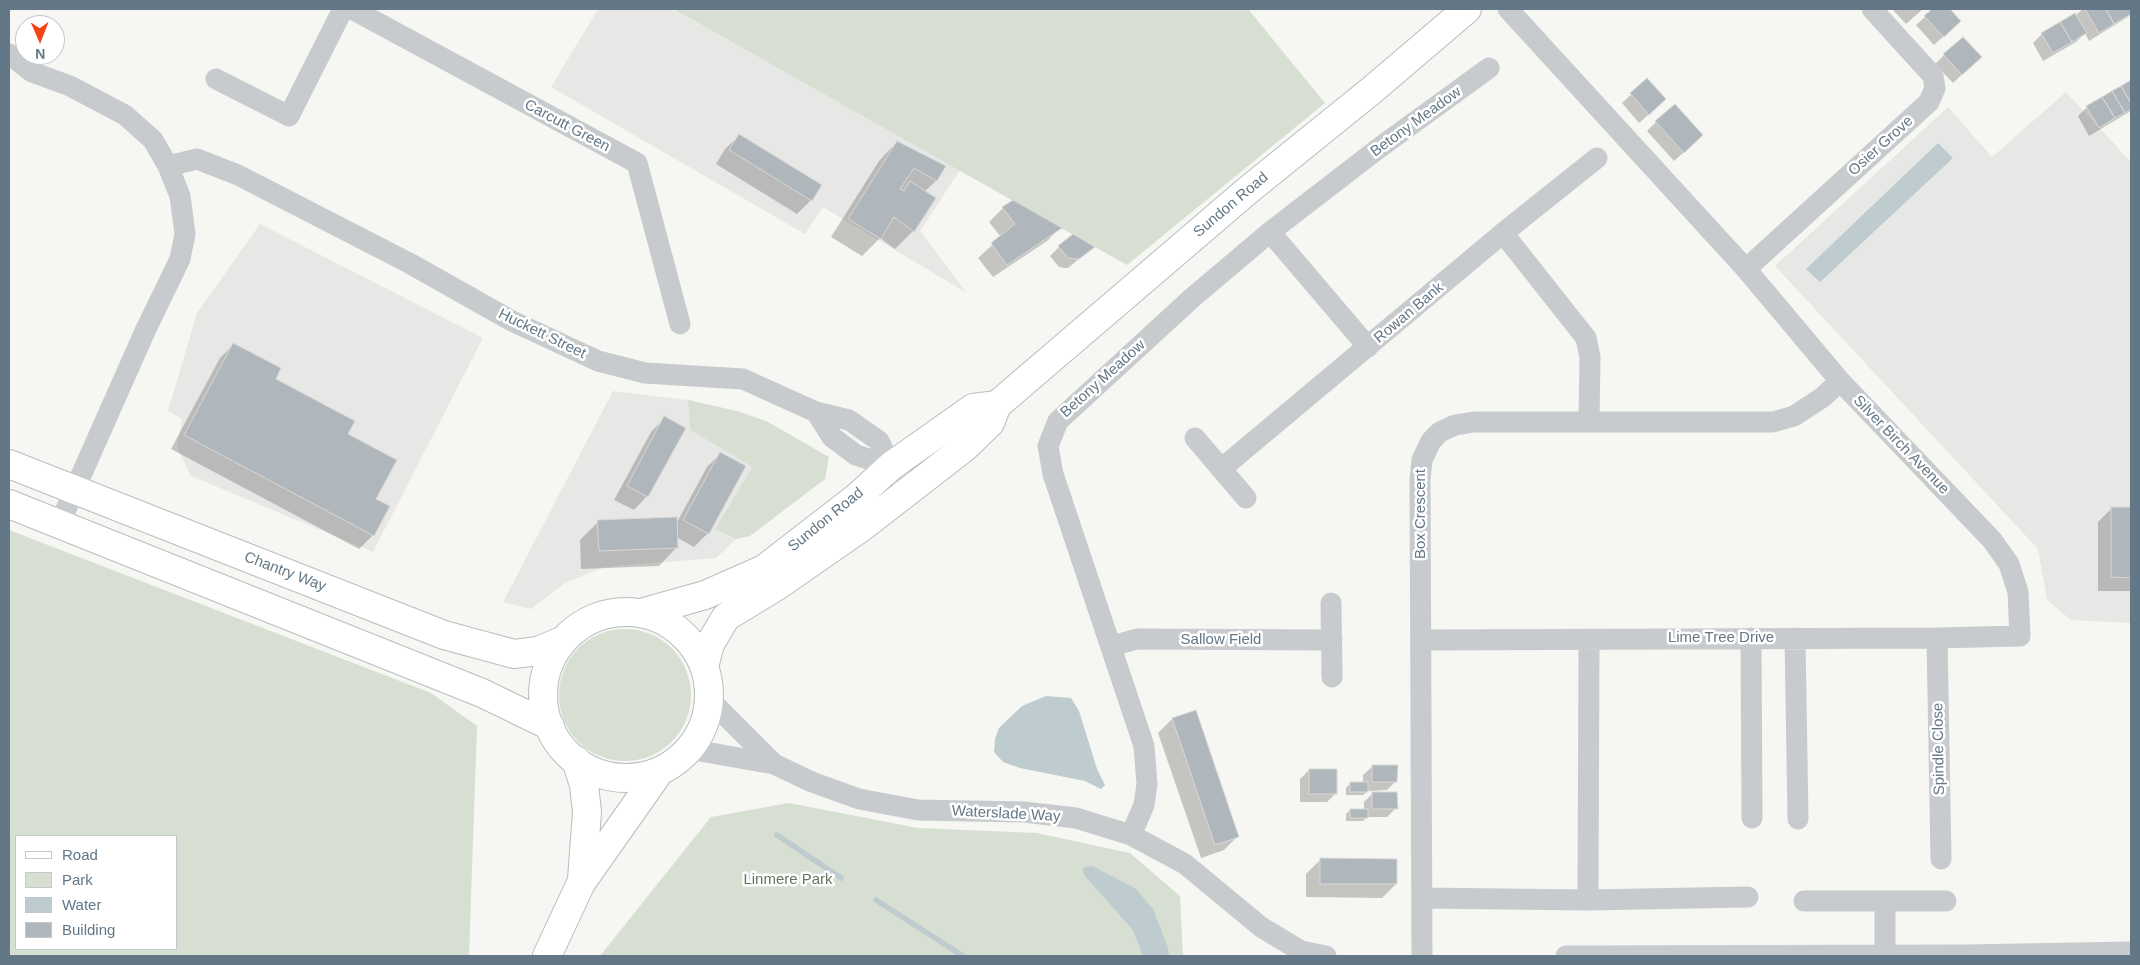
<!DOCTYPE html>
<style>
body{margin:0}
#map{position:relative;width:2140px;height:965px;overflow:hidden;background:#f6f6f2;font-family:Helvetica,sans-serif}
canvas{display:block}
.frame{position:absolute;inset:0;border:10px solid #637786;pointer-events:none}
.legend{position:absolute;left:15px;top:835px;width:162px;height:115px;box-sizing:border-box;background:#fff;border:1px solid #c1c9cf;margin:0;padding:6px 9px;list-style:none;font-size:15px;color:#637786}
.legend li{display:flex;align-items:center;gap:10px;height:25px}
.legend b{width:25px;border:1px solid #c1c9cf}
.north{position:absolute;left:15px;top:15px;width:50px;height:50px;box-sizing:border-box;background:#fff;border:1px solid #c1c9cf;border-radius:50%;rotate:179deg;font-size:14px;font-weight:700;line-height:20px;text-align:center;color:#637786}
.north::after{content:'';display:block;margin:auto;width:18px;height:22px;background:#f24417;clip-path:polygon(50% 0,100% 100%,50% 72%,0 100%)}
</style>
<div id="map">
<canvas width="2140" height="965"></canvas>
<div class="frame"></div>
<ul class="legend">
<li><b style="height:6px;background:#fff"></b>Road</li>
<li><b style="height:14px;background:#d7dfd3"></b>Park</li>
<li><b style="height:14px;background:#becbcf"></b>Water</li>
<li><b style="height:14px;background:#afb7bc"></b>Building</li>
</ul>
<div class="north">N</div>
</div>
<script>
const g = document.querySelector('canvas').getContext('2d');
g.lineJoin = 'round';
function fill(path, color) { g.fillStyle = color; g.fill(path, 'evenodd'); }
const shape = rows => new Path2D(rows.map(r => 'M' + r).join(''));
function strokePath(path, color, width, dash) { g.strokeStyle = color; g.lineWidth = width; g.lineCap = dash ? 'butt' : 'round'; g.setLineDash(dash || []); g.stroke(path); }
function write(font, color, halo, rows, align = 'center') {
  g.font = font + ' Helvetica,sans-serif'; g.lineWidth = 5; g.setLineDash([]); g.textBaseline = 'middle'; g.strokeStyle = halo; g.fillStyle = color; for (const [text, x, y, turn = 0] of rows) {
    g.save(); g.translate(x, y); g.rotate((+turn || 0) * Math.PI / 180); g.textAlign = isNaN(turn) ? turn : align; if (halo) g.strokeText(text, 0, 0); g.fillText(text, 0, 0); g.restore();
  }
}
const built = shape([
 [598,9,672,9,960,170,920,231,967,293,823,207,805,234,551,87],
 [2066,92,2131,162,2131,623,2071,620,2047,600,2038,549,1775,266,1948,107,1992,157],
 [260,224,483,338,373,552,191,476,177,447,182,419,168,411,197,313],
 [613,391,688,400,690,430,752,467,715,529,736,539,716,558,604,567,565,583,531,609,503,602]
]);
const green = shape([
 [673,9,1248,9,1325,103,1127,265],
 [688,400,737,411,766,421,829,457,825,479,750,536,736,539,715,529,752,467,690,430],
 [9,530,431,693,477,726,469,956,9,956],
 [176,836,176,949,16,949,16,836],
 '559 695a66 66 0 1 1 132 0a66 66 0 1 1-132 0Z',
 [789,803,918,828,1037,833,1130,853,1180,896,1183,956,600,956,711,817]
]);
const water = shape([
 [1938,143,1953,158,1820,282,1806,269],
 [1046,696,1071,698,1079,711,1097,769,1105,785,1101,789,1085,781,1020,768,1003,762,994,752,995,739,999,728,1022,706],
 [1092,866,1135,888,1153,909,1168,948,1169,956,1143,956,1133,930,1084,875,1083,868]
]);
const shadow = shape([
 [1892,9,1923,9,1906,24],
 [1934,9,1948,9,1960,21,1934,45,1916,25],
 [2083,9,2131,9,2131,15,2089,41,2085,33,2076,42,2043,61,2033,43,2042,34,2074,15,2075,16],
 [1944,55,1971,66,1953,83,1935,64],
 [1647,80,1656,108,1639,123,1622,103],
 [2131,82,2131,111,2089,136,2078,116,2087,107],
 [1656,122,1693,144,1674,161,1647,131],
 [739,136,811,200,797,214,716,164,725,149],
 [897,142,944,166,936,181,924,192,913,231,895,249,880,238,862,256,831,237,879,161],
 [1003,208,1060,228,1047,241,993,277,978,258,1001,237,989,222],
 [1059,247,1093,247,1068,268,1064,268,1059,267,1050,256],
 [233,345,274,380,346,435,374,499,373,535,359,549,171,449,220,358],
 [665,418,647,496,634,510,614,500,651,432],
 [720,454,708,533,694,547,676,537,677,547,659,566,581,569,580,540,598,522,676,524,707,467],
 [2112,508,2131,509,2131,591,2098,591,2098,522],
 [1195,711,1238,836,1224,850,1201,858,1158,733,1172,719],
 [1373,766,1396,781,1387,790,1368,791,1363,795,1346,795,1346,788,1350,784,1363,784,1363,775],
 [1309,770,1336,793,1327,802,1300,802,1300,779],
 [1373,793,1396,808,1387,817,1367,817,1363,821,1346,821,1346,814,1350,810,1364,810,1364,802],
 [1320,860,1396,884,1382,898,1306,897,1306,874]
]);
const stream = shape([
 [777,835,841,878],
 [876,900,963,956]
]);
const building = shape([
 [1932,9,1950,9,1961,21,1944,37,1924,16,1932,9],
 [2085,9,2106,9,2114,24,2099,33,2085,9],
 [2106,9,2131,9,2131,14,2114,24,2106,9],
 [2075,13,2087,33,2072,42,2060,22,2075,13],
 [2060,22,2072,42,2053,53,2041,33,2060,22],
 [1963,37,1982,57,1962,75,1943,54,1963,37],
 [1647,78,1666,99,1649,115,1630,93,1647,78],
 [2131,80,2131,103,2121,86,2131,80],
 [2121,86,2131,103,2131,109,2125,113,2112,91,2121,86],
 [2112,91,2125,113,2115,118,2102,97,2112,91],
 [2102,97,2115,118,2099,128,2086,106,2102,97],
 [1675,104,1703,135,1684,153,1655,121,1675,104],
 [739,134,822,185,812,201,729,150,739,134],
 [897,141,946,166,937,181,914,168,900,189,904,191,910,181,936,198,914,232,894,217,881,239,848,219,897,141],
 [1013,200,1062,228,1007,265,991,243,1015,224,1002,207,1013,200],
 [1073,234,1095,247,1079,259,1068,258,1058,246,1073,234],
 [233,343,281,368,276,379,355,421,348,434,397,460,376,499,390,506,374,536,184,435,233,343],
 [664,416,686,428,648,497,627,486,664,416],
 [720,452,746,466,709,534,683,520,720,452],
 [2111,507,2131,507,2131,578,2111,577,2111,507],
 [677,517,678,548,599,551,597,520,677,517],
 [1196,710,1239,837,1215,845,1172,718,1196,710],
 [1372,765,1398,765,1397,782,1372,782,1372,765],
 [1309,769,1337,769,1337,794,1309,794,1309,769],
 [1350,782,1368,782,1368,792,1350,792,1350,782],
 [1372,792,1397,792,1398,809,1372,809,1372,792],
 [1350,809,1368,809,1368,818,1350,818,1350,809],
 [1320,858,1397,859,1397,884,1320,884,1320,858]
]);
const street = shape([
 [352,9,637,163,680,324],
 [9,54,32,72,70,86,125,115,153,140,168,166,180,196,185,234,180,259,146,329,59,525],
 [216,79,289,116,343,9],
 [168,166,197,159,238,175,409,263,512,321,598,361,645,373,743,379,816,412,849,420,879,441,891,466,911,489],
 [1270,232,1368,347],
 [1503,233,1586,338,1590,357,1589,421],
 [1746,269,1929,102,1935,88,1933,76,1872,9],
 [816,412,832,437,856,455,891,466],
 [1195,438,1246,498],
 [1221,469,1503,233,1597,158],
 [1331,603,1332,677],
 [1751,638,1752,818],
 [1795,638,1798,819],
 [1937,638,1941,859],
 [1422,640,1937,638,2020,636,2018,592,2009,564,1992,540,1840,381,1746,269,1508,9],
 [1112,646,1137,639,1332,640],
 [708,698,774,764],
 [688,749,774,764,812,782,859,799,918,810,1024,812,1076,818,1131,835,1185,864,1261,927,1301,951,1326,956],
 [1131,835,1144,805,1147,784,1144,746,1053,474,1048,446,1058,421,1192,298,1270,232,1379,148,1489,68],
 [1422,898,1588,900,1589,640],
 [1588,900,1748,897],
 [1804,901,1885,901,1885,956],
 [1885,901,1946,901],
 [1422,956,1420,480,1422,460,1431,441,1440,432,1455,425,1474,422,1773,422,1794,416,1823,397,1840,381],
 [1566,956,1965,955,2131,952]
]);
const secondary = shape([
 [9,464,444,635,514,654,538,651,564,640],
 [9,504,482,693,550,726],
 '543 695a83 83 0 1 1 166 0a83 83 0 1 1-166 0Z',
 [641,613,705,595,764,569,857,497,891,466,973,408,997,405],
 [705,663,710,644,726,617,777,586,862,527,964,448,990,423,997,405,1247,191,1372,90,1467,9],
 [576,760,584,785,587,812,582,879],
 [547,956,581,883,657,775]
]);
const streetNames = [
 ["Betony Meadow",1416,122,-36],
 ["Carcutt Green",567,126,28],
 ["Osier Grove",1881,146,-42],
 ["Sundon Road",1231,205,-40],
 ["Rowan Bank",1409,313,-40],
 ["Huckett Street",542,334,26],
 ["Betony Meadow",1103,379,-42],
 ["Silver Birch Avenue",1901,445,46],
 ["Box Crescent",1421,514,-90],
 ["Sundon Road",826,520,-39],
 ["Chantry Way",285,572,21],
 ["Lime Tree Drive",1721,638],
 ["Sallow Field",1221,640],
 ["Spindle Close",1939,749,-91],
 ["Waterslade Way",1006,814,3]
];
const parkNames = [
 ["Linmere Park",788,880]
];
fill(built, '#e7e8e6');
fill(green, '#d7dfd3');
fill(water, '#becbcf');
fill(shadow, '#0003');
strokePath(stream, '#becbcf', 5.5);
fill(building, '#afb7bc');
strokePath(building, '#d8d8d5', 1);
strokePath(secondary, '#b7bdc1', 30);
strokePath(street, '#c8cbce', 21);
strokePath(secondary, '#fff', 28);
write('15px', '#637786', '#fff', streetNames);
write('15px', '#64785e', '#fff', parkNames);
</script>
